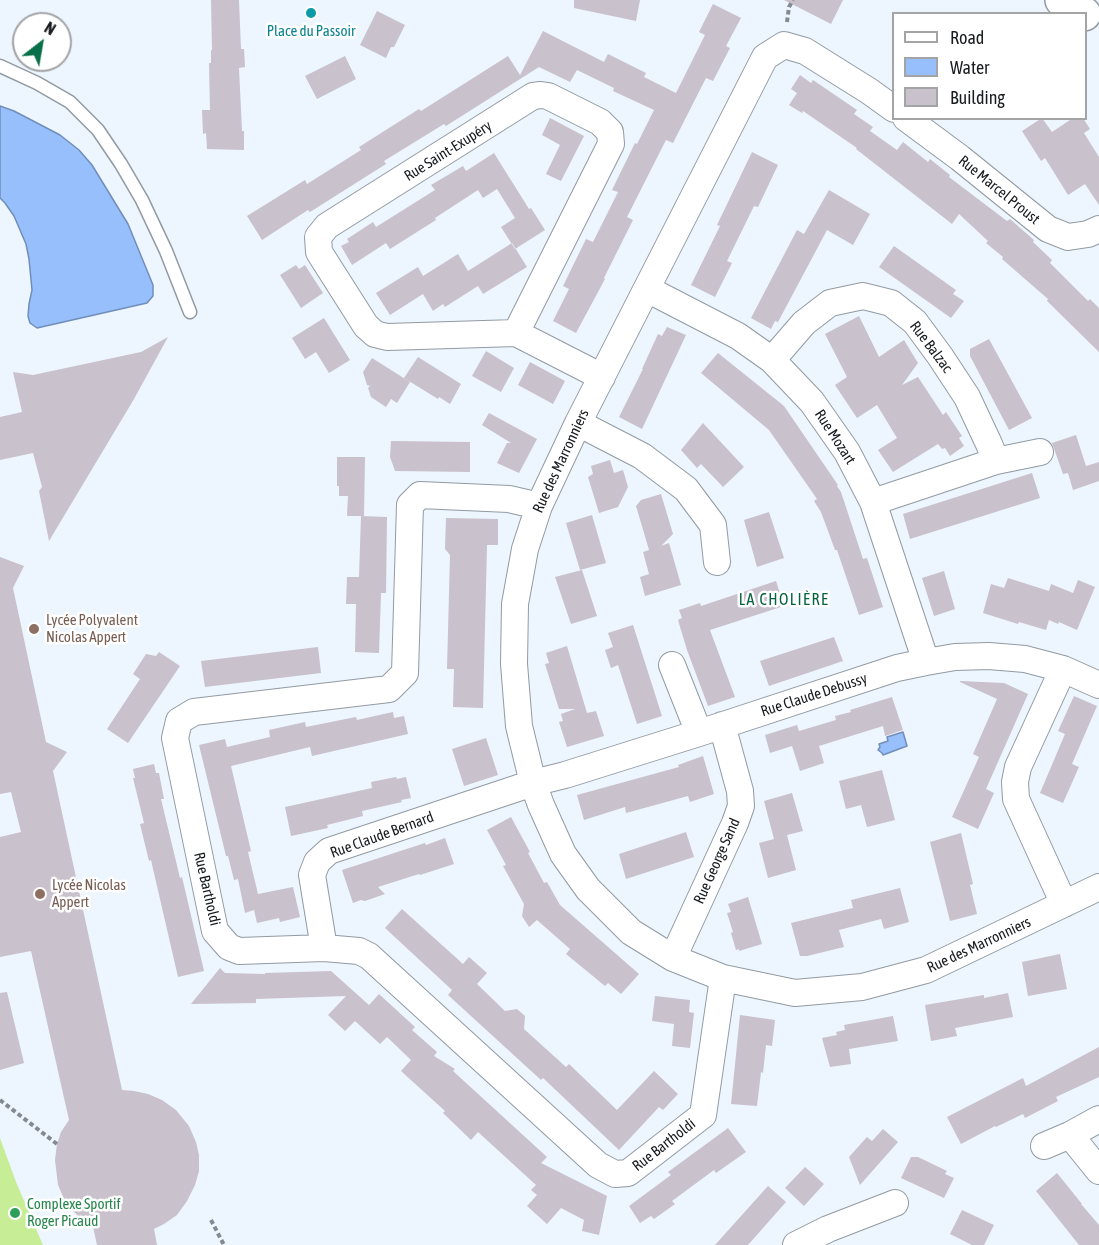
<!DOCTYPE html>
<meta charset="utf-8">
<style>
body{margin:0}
#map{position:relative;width:1099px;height:1245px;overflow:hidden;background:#edf5ff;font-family:"Asap Condensed",sans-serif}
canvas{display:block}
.legend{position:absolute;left:892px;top:12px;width:195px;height:108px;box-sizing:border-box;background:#fff;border:2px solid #a3a4a5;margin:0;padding:8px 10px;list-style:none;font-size:18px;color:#191c1f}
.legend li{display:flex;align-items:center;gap:12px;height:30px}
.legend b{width:30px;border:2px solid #a3a4a5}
.north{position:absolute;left:12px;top:12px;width:60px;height:60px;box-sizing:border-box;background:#fff;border:2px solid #a3a4a5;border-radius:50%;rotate:31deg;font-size:16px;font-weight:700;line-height:24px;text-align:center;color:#191c1f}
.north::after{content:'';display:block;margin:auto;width:21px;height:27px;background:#077048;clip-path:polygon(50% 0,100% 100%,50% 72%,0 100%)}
</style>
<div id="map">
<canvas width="1099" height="1245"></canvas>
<ul class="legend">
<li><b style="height:8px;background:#fff"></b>Road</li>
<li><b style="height:16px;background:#97bffb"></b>Water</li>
<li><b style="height:16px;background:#c9c1cb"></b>Building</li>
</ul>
<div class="north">N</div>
</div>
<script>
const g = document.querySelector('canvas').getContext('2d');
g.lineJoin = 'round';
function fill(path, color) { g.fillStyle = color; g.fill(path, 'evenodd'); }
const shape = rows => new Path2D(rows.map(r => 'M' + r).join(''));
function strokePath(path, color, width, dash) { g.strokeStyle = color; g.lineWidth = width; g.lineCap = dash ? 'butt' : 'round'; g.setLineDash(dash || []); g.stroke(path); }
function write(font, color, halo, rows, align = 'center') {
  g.font = font + ' "Asap Condensed",sans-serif'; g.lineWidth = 5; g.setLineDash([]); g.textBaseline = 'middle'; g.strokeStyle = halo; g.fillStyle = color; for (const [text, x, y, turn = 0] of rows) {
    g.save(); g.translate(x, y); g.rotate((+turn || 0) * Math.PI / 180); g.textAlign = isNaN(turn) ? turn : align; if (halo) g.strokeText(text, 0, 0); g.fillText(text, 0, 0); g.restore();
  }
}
const green = shape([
 [0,1138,16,1182,43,1245,0,1245]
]);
const water = shape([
 [0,106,14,111,60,135,79,150,92,165,128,224,153,285,153,296,147,303,37,328,30,323,28,316,29,304,32,290,29,259,26,244,14,216,5,203,0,198,0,106],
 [903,732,907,746,883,755,882,753,878,750,880,747,879,744,888,741,887,737,903,732]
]);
const building = shape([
 [211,0,239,0,241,49,244,49,245,67,239,68,242,131,244,131,244,150,207,149,206,133,203,134,202,110,210,110,209,63,211,63,211,50,212,50],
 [574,0,640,0,636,21,574,8],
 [784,0,843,0,831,24],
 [713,4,741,18,726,46,730,48,713,81,706,78,673,143,666,140,627,217,633,220,604,278,605,279,576,333,553,321,569,289,563,286,586,239,593,242,618,192,612,190,635,143,637,144,654,110,613,91,614,88,577,70,570,82,539,67,446,126,444,124,384,161,386,164,310,212,308,210,262,240,247,216,305,180,307,184,361,150,359,147,419,109,421,111,508,56,520,75,543,31,604,62,608,54,646,73,644,77,676,93,705,35,699,32],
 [377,11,405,25,394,47,391,47,386,58,360,45],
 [345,56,356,79,317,99,305,76],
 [800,75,811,83,813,80,857,110,854,114,873,127,870,131,897,150,903,142,928,162,930,159,950,175,949,177,1007,221,1010,219,1034,240,1033,242,1052,260,1050,263,1088,301,1090,299,1099,308,1099,352,1047,301,1048,299,1002,259,1003,257,986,243,988,241,959,214,952,224,856,149,857,148,803,111,802,113,789,105,797,93,791,89],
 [550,118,584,136,561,181,546,174,560,145,542,135],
 [1042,118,1052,132,1073,118,1083,118,1090,129,1084,133,1099,157,1099,205,1085,184,1068,195,1045,158,1041,161,1022,131],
 [752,152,778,165,758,207,754,206,727,261,732,263,715,297,691,285,720,226,717,225],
 [494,153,529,209,531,208,545,230,515,249,501,227,515,218,497,189,483,198,478,190,435,218,436,220,390,249,386,243,352,265,341,246,349,242,347,239,373,222,376,227,435,190,431,185,463,166,466,171],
 [829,190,870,214,853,245,827,230,778,322,775,321,771,329,751,318,797,230,804,234],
 [512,243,527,267,483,294,478,286,445,307,443,304,433,311,423,294,390,315,376,293,418,267,423,276,458,254,468,271],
 [894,246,956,290,953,294,964,301,951,318,879,267],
 [296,265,299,269,305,265,323,293,301,308,280,275],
 [859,316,879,357,904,340,918,363,902,385,918,377,943,415,946,412,962,436,959,438,964,446,950,456,945,448,942,449,938,444,893,472,878,450,897,438,877,405,857,418,835,385,847,377,825,334],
 [324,318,350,360,329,373,316,352,305,359,292,338],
 [667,327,686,335,642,429,619,417,643,369,642,369,658,334,662,336],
 [168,337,134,399,49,541,39,491,42,487,33,453,0,460,0,417,22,412,13,372,33,375,141,352],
 [989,339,1032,418,1009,430,970,356,970,349],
 [486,351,514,368,501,392,472,376],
 [718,353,784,406,838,485,837,486,841,492,863,559,867,558,883,607,859,615,837,550,835,550,821,512,814,501,817,499,769,430,701,373],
 [418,357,461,384,450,404,439,397,438,399,404,378],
 [372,358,410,382,397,403,391,399,386,407,371,397,368,388,370,386,367,385,363,372],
 [530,362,565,381,553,404,518,385],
 [489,413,537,439,519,473,497,463,507,443,511,443,482,425],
 [703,423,744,467,723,487,701,464,697,468,681,450],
 [1076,435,1086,466,1099,462,1099,481,1073,490,1068,473,1063,474,1052,443],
 [391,441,470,442,470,472,395,471,390,457],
 [337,457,365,457,364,516,347,516,348,496,339,496,339,486,337,486],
 [610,460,614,473,623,470,628,487,618,507,599,513,588,477,593,474,591,466],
 [1032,473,1040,498,910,539,903,514],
 [661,494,673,534,661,546,669,543,681,585,645,596,640,577,649,574,643,552,649,550,636,506,641,500],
 [769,512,784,558,757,567,744,520],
 [592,515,606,563,580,570,566,523],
 [361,516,387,517,386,593,381,593,379,653,355,652,356,604,346,604,347,577,359,577],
 [446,518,498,519,498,545,487,545,483,708,453,707,454,669,447,669,450,555,445,549],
 [0,557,24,566,13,588,46,742,67,752,53,771,122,1090,134,1091,148,1094,162,1100,176,1110,189,1126,196,1142,199,1155,199,1171,195,1185,187,1201,177,1215,164,1224,154,1229,157,1245,97,1245,93,1227,85,1222,74,1212,64,1199,58,1185,55,1160,57,1144,61,1132,69,1120,31,951,0,957,0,837,21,832,11,792,0,794],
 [582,570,597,616,571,624,555,577],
 [944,571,955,609,934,616,922,578],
 [1008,578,1049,591,1051,584,1073,593,1078,580,1095,587,1077,630,1059,622,1058,624,1049,620,1046,630,1019,622,1018,624,983,613,991,584,1004,588],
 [776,581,784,606,710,630,735,697,708,706,687,650,678,620,682,618,679,610,700,603,701,606],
 [633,625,662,716,637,724,618,665,611,668,605,650,613,647,608,633],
 [834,637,843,661,769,686,760,661],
 [567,646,587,713,596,711,604,736,567,747,559,722,563,721,561,714,575,709,559,709,545,664,549,663,546,653],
 [318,647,321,673,205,687,201,661],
 [159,652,180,666,128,743,107,729,140,679,133,674,146,654,156,656],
 [960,681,1004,683,1028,694,986,789,994,793,978,829,952,817,979,757,973,754,997,699,960,682],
 [1074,696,1097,706,1072,764,1079,767,1063,803,1040,793,1065,734,1058,731],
 [892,697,903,730,885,736,883,726,819,746,824,763,800,771,792,746,770,753,765,735,797,725,799,731,836,720,835,716,851,712,850,710],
 [393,712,394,718,404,716,408,734,312,756,310,747,231,766,251,851,248,852,258,894,293,887,300,917,280,922,279,918,257,923,254,910,245,913,238,879,234,880,228,856,226,856,199,745,225,739,227,747,270,737,269,730,305,722,306,727,356,717,357,720],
 [486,738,498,775,464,786,452,749],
 [703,756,714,794,690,802,688,796,626,813,625,807,584,820,577,795,679,767,678,765],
 [154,764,156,773,159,773,164,799,161,799,180,878,182,877,204,971,178,977,151,860,149,861,140,824,144,823,133,778,135,778,133,769],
 [882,770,895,820,867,827,861,805,846,809,839,781],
 [396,777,397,779,406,777,411,798,401,800,402,802,362,811,363,816,327,825,328,828,291,836,285,807,372,788,371,782],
 [792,793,803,831,787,835,796,870,768,878,759,843,774,839,764,801],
 [511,817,530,852,528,853,544,883,547,882,560,905,639,974,621,994,608,983,605,986,566,954,570,949,537,920,529,927,522,916,524,904,503,866,506,865,487,830],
 [686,832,694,857,626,879,619,854],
 [961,833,973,884,970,885,977,914,950,921,930,842],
 [445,838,454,864,420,875,419,874,378,887,385,894,365,901,361,900,353,903,342,870,425,843,426,845],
 [900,888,909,922,884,929,881,919,839,930,844,947,807,956,800,956,791,923,853,908,851,900],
 [748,897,762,944,739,951,739,949,736,950,731,933,733,932,727,913,731,912,728,904],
 [402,909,463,964,469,957,487,973,477,984,505,1011,517,1009,525,1016,524,1029,566,1067,569,1064,617,1110,654,1071,678,1094,663,1110,659,1107,619,1150,543,1078,541,1080,448,995,452,990,385,928],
 [1060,954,1067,989,1028,996,1022,962],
 [220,968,225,973,265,974,265,973,331,971,369,1005,379,994,415,1027,412,1030,437,1052,434,1056,455,1069,453,1071,547,1157,541,1163,607,1196,599,1235,582,1231,584,1220,561,1208,547,1224,527,1206,537,1195,531,1190,536,1185,478,1132,471,1140,443,1113,445,1111,401,1071,411,1060,387,1037,380,1044,355,1021,345,1031,328,1015,346,996,256,999,256,1003,191,1004],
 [7,992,24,1063,0,1070,0,993],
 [1008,993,1013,1017,955,1028,957,1036,931,1041,925,1005,984,995,984,998],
 [655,996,690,1000,689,1012,694,1013,690,1048,672,1046,674,1024,652,1021],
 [740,1015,775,1020,772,1046,766,1045,763,1073,761,1072,757,1106,731,1104],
 [893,1016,898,1041,849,1049,851,1064,830,1067,822,1038,837,1035,836,1032,845,1030,844,1025],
 [1099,1047,1099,1077,1056,1097,1058,1101,1025,1118,1023,1114,996,1127,995,1126,961,1144,947,1117,1023,1078,1026,1086],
 [728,1128,746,1152,716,1173,714,1170,672,1201,675,1204,654,1219,651,1216,640,1223,629,1206,671,1175,668,1172],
 [883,1129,898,1142,860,1185,849,1157,867,1137,872,1141],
 [911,1157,918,1157,947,1171,945,1174,954,1178,944,1198,901,1178],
 [805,1167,824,1184,804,1206,785,1188],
 [1057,1173,1082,1204,1081,1204,1099,1225,1099,1245,1079,1245,1036,1191],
 [768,1186,786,1202,748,1245,715,1245],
 [962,1210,994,1225,984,1245,972,1245,950,1234]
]);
const path = shape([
 [787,22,789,7,793,0],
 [0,1100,57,1144],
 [211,1220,224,1245]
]);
const lane = shape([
 [0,66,37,83,70,102,98,130,121,164,142,200,166,251,190,312]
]);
const street = shape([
 [894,109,869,91,805,51,784,45,765,57,578,423,539,506,525,549,515,604,514,664,519,726,533,783,541,805,563,854,588,889,631,932,673,958,723,978,795,993,862,987,926,970,1099,887],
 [906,118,960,158,1048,229,1068,237,1088,234,1099,229],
 [647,289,738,336,772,360,812,402,847,452,873,502,926,662],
 [516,333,387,337,375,334,366,326,319,252,318,237,327,226,533,96,541,95,548,96,600,122,610,132,611,144,516,333,602,377],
 [772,360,804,323,830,303,863,296,891,303,915,322,940,356,967,397,989,444,996,461,873,502],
 [578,423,642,456,686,489,713,525,717,562],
 [996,461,1040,452],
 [539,506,509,499,420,495,410,505,405,673,389,689,194,712,179,721,175,738,215,931,229,947,239,951,324,948,359,951,369,956,598,1165,615,1174,628,1173,703,1115,723,978],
 [672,665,699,733],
 [1063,669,1018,767,1015,782,1016,799,1064,904],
 [324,948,312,875,317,862,329,851,533,783,565,775,699,733,897,668,926,662,955,657,989,656,1025,659,1063,669,1099,685],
 [673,958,735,823,741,806,740,791,722,725],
 [1070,1135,1099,1171],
 [1044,1146,1070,1135,1099,1119],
 [796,1245,828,1229,895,1203]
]);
const secondary = shape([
 [1062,0,1084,14]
]);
const markers = [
 [311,13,6,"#0f9aa8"],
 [34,629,6,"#8d6e63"],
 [40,894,6,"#8d6e63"],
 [15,1213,6,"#2e9e5b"]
];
const cultureNames = [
 ["Place du Passoir",311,31]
];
const streetNames = [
 ["Rue Saint-Exupéry",448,151,-32],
 ["Rue Marcel Proust",999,190,39],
 ["Rue Balzac",931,347,53],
 ["Rue Mozart",835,437,57],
 ["Rue des Marronniers",561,461,-65],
 ["Rue Claude Debussy",814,695,-18],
 ["Rue Claude Bernard",382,835,-20],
 ["Rue George Sand",717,861,-66],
 ["Rue Bartholdi",207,889,77],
 ["Rue des Marronniers",979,945,-25],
 ["Rue Bartholdi",664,1145,-38]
];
const educationNames = [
 ["Lycée Polyvalent",46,620],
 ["Nicolas Appert",46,637],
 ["Lycée Nicolas",52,885],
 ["Appert",52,902]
];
const leisureNames = [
 ["Complexe Sportif",27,1204],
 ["Roger Picaud",27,1221]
];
const neighbourhoodNames = [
 ["LA CHOLIÈRE",784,600]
];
fill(green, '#c8ed97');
fill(water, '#97bffb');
strokePath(water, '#718eb9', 1.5);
fill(building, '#c9c1cb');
strokePath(lane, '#929aa2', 15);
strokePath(street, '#929aa2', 28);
strokePath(secondary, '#929aa2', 36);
strokePath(path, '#858a91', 4, [4.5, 3]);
strokePath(lane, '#fff', 12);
strokePath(street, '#fff', 26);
strokePath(secondary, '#fff', 33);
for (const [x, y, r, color] of markers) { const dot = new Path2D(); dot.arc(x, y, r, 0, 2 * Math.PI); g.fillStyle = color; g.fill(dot); strokePath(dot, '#fff', 2); }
write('15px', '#0d838f', '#fff', cultureNames);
write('15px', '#191c1f', '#fff', streetNames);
write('15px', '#785e54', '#fff', educationNames, 'left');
write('15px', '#27864d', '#fff', leisureNames, 'left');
g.letterSpacing = '1.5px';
write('16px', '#02633e', '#fff', neighbourhoodNames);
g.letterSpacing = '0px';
</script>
